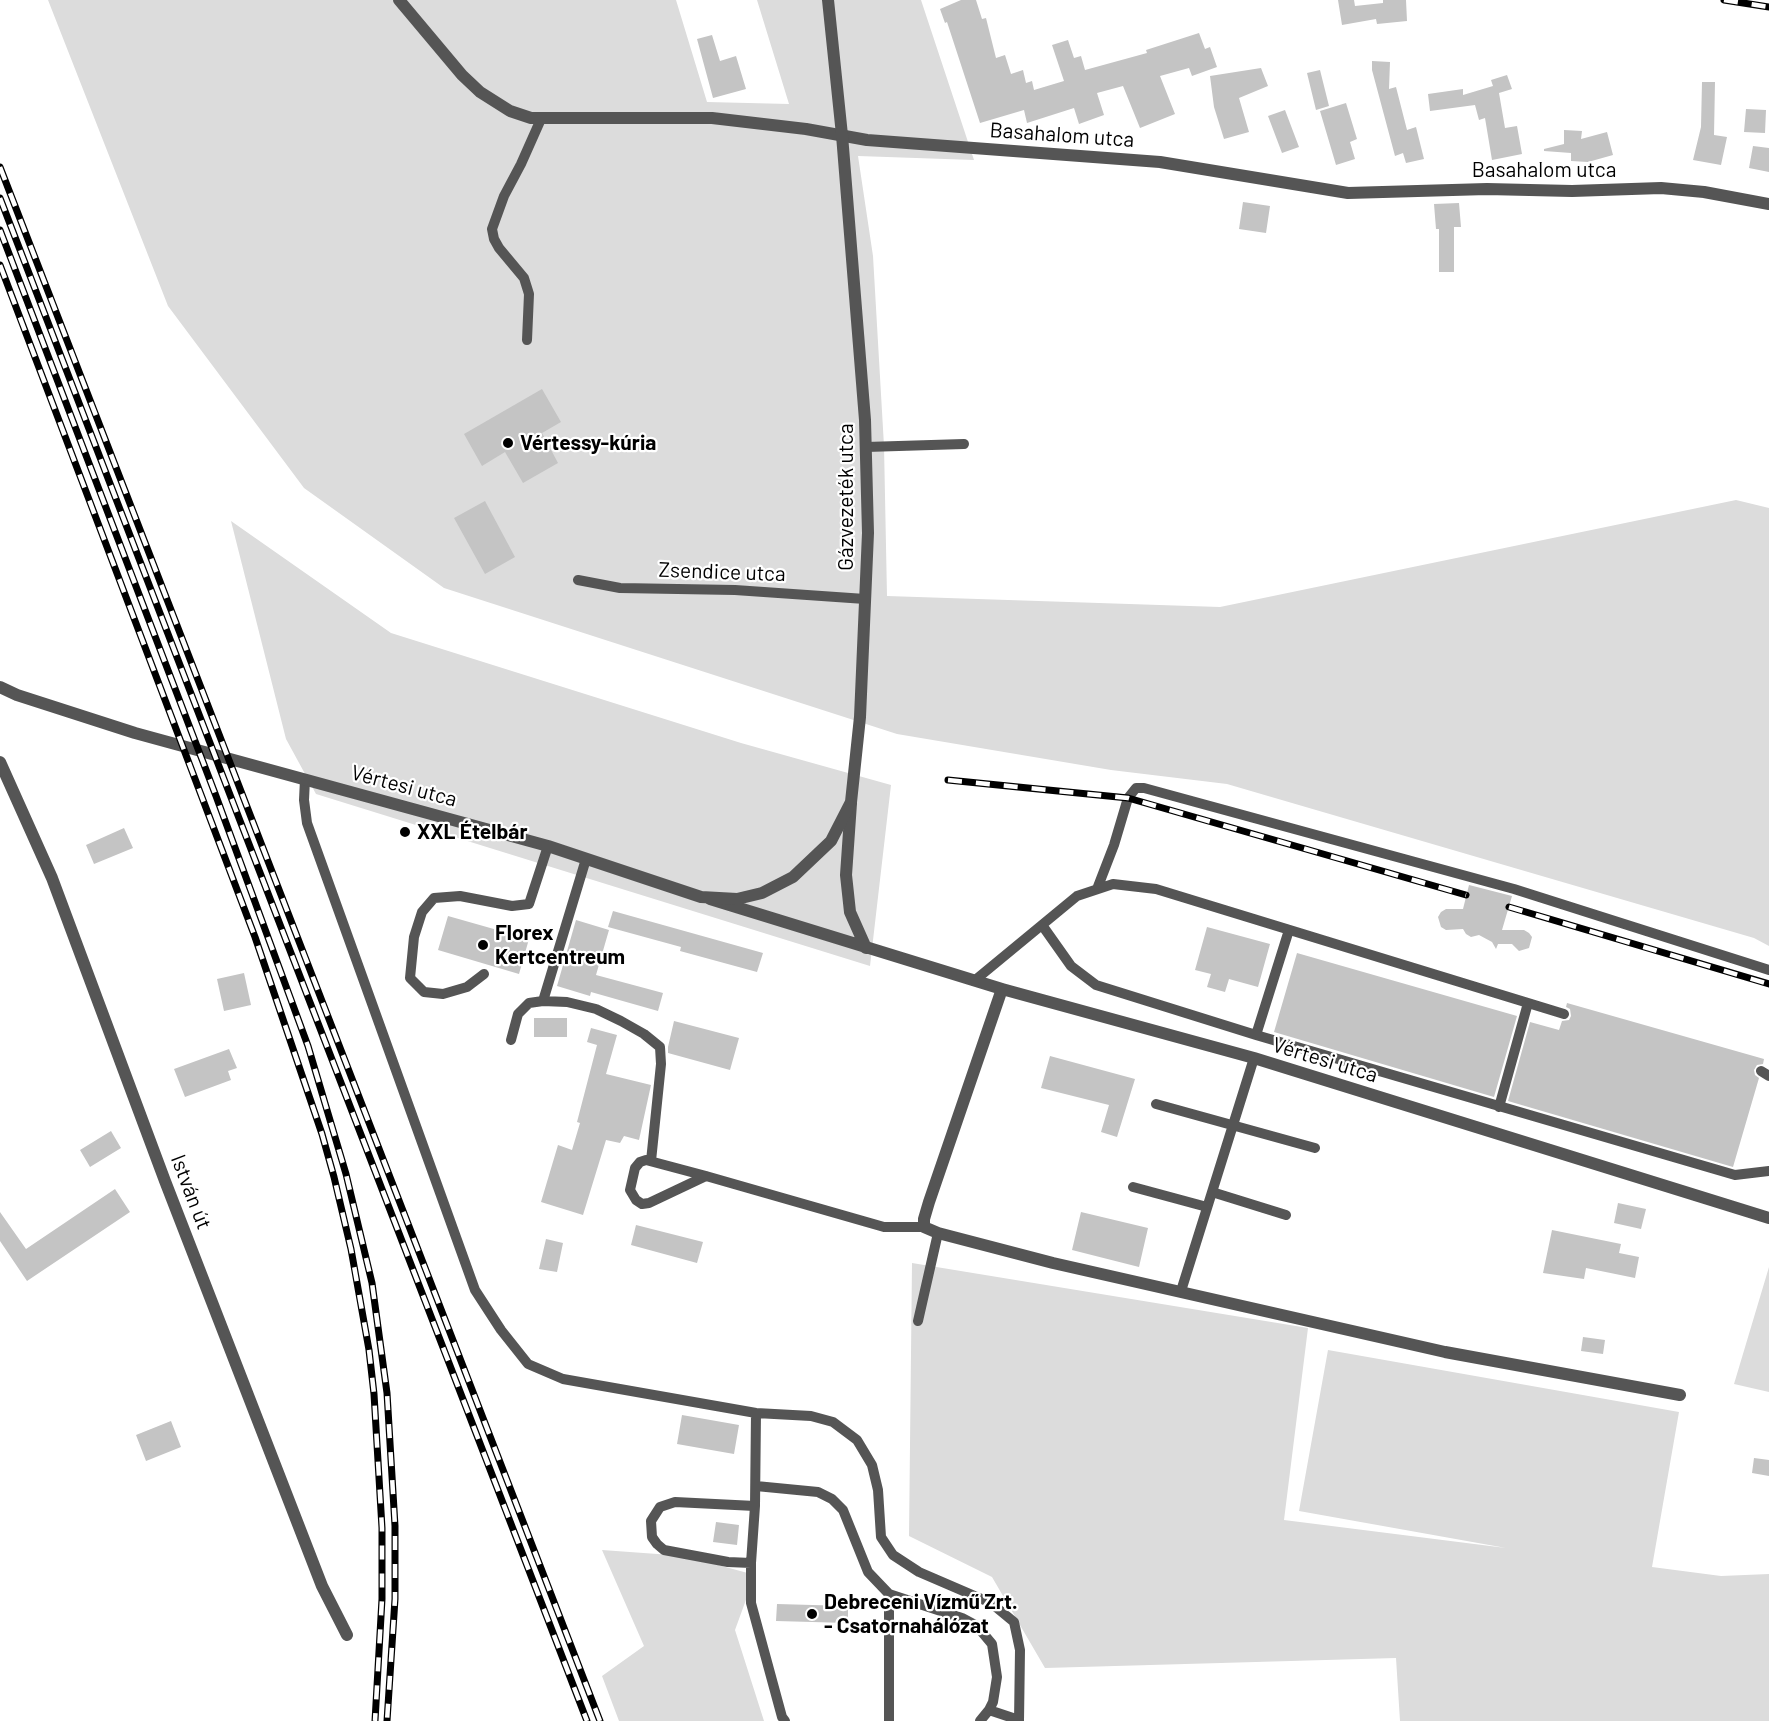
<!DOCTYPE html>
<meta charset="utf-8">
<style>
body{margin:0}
canvas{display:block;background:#fff}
</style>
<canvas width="1769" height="1721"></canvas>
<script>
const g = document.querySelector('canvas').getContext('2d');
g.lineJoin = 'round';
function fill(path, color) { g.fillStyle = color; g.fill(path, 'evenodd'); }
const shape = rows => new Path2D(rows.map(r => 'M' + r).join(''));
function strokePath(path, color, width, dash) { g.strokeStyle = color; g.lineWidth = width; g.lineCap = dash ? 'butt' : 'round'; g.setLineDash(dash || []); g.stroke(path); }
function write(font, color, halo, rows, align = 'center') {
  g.font = font + ' Barlow,sans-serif'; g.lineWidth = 4.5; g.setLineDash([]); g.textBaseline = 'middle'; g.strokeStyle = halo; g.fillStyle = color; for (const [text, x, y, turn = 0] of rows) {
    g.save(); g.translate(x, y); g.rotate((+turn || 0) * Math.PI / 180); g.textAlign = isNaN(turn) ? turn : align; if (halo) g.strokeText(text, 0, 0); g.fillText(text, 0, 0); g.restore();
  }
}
const green = shape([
 [48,0,676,0,707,102,789,104,757,0,921,0,974,160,858,156,873,256,884,446,887,596,1220,607,1736,500,1769,508,1769,946,1754,938,1227,784,1111,770,897,734,444,588,304,488,168,306],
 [231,521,391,633,741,743,891,785,870,966,316,794,286,739],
 [912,1263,1308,1328,1284,1520,1506,1548,1299,1511,1328,1350,1679,1412,1652,1567,1721,1576,1769,1574,1769,1721,1400,1721,1396,1658,1045,1668,992,1577,909,1536],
 [1769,1267,1769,1392,1734,1384],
 [602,1550,685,1556,755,1575,735,1630,764,1721,619,1721,602,1676,644,1646]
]);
const building = shape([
 [961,0,976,0,982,19,986,18,996,58,1005,55,1011,74,1023,70,1026,83,1032,81,1034,90,1064,81,1052,45,1068,40,1074,58,1081,56,1085,70,1147,53,1146,50,1199,33,1205,49,1210,47,1217,67,1192,76,1189,68,1160,76,1175,114,1140,128,1123,86,1097,93,1104,115,1079,124,1074,108,1027,123,1024,110,980,123,947,22,945,23,940,9],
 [1338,0,1354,0,1355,6,1383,3,1383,0,1406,0,1407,21,1377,24,1376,19,1342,25],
 [712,35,720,61,736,56,746,89,713,98,697,39],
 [1372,61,1390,62,1389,89,1396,87,1407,130,1416,127,1424,159,1406,163,1403,153,1395,156,1372,70],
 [1261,68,1268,86,1239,98,1249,132,1224,139,1214,107,1210,76],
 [1320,70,1329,106,1316,110,1307,73],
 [1507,75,1512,89,1499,93,1505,128,1517,126,1522,154,1492,160,1485,118,1479,120,1475,105,1430,111,1428,94,1463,89,1463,95,1493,86,1491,80],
 [1702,82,1715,82,1714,135,1727,137,1721,165,1693,160,1701,127],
 [1346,103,1357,139,1350,142,1355,159,1336,165,1320,111],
 [1746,109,1766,110,1765,133,1744,132],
 [1285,110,1299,147,1282,153,1268,116],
 [1564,130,1582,131,1581,139,1607,132,1613,155,1588,162,1571,161,1571,153,1544,151,1544,149,1564,144],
 [1753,146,1769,148,1769,172,1749,168],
 [1243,202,1270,206,1266,233,1239,229],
 [1459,203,1461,227,1454,227,1454,272,1439,272,1439,229,1436,229,1434,204],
 [542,389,561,422,542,433,558,463,523,483,505,452,482,466,464,434],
 [485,501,515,557,485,574,454,518],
 [124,828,133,848,94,864,86,845],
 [1469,885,1512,896,1502,930,1524,930,1529,933,1532,937,1529,948,1519,951,1512,944,1498,944,1496,949,1492,942,1479,935,1471,937,1466,934,1463,929,1446,930,1441,927,1438,917,1441,912,1446,909,1463,909],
 [613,911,763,953,757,972,680,951,681,947,608,927],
 [448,916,529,939,519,974,438,950],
 [576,920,609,930,596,975,663,993,658,1011,591,992,590,996,557,986],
 [1207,927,1270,944,1258,987,1229,979,1225,992,1207,987,1211,974,1195,970],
 [1297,953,1517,1016,1494,1097,1274,1032],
 [244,973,251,1005,224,1011,217,979],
 [1567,1003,1764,1059,1763,1064,1757,1065,1754,1070,1755,1075,1759,1078,1733,1167,1508,1101,1530,1022,1559,1030,1562,1021,1569,1020,1571,1016,1570,1009,1566,1007],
 [534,1018,567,1018,567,1037,534,1037],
 [674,1021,739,1038,730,1070,668,1053,668,1047],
 [591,1028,617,1035,606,1074,651,1085,639,1140,624,1136,620,1143,606,1140,583,1215,541,1202,558,1145,572,1150,580,1123,577,1122,597,1045,587,1042],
 [229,1049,237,1068,228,1071,231,1080,185,1097,174,1069],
 [1050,1056,1135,1079,1117,1137,1101,1132,1109,1105,1041,1088],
 [111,1131,121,1148,90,1167,80,1150],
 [115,1189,130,1212,27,1281,0,1241,0,1212,26,1249],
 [1618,1203,1646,1209,1641,1229,1614,1223],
 [1081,1212,1148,1228,1139,1267,1072,1250],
 [636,1225,703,1242,697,1263,631,1245],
 [1552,1230,1621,1244,1619,1253,1639,1257,1635,1278,1586,1268,1584,1279,1543,1273],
 [546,1239,563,1243,557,1272,539,1269],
 [1583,1337,1605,1340,1603,1354,1581,1351],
 [682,1415,739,1425,734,1454,677,1444],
 [171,1421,181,1447,146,1461,136,1435],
 [1754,1458,1769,1460,1769,1476,1752,1473],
 [716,1522,739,1525,737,1545,713,1542],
 [777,1604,848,1606,848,1623,776,1621]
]);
const service = shape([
 [527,340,529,294,524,278,499,248,494,239,492,229,504,196,521,164,541,119],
 [866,447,964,444],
 [578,580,620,588,735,590,865,599],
 [305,779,304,800,307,823,475,1290,501,1330,528,1364,563,1379,756,1413,811,1416,833,1422,857,1440,872,1465,878,1490,881,1537,893,1555,919,1572,991,1603,1014,1622,1020,1650,1019,1721],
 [1097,889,1114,845,1128,798,1136,788,1144,788,1514,889,1769,970],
 [1042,925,1071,966,1096,985,1256,1035,1735,1175,1769,1171],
 [484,974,467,987,443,994,424,992,410,978,414,937,422,912,434,898,460,896,512,906,529,904,548,846],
 [974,981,1077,896,1113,884,1156,889,1564,1014],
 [543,1001,586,859],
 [1256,1035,1289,930],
 [511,1040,518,1014,529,1003,543,1001,567,1002,596,1009,621,1021,644,1034,660,1047,661,1064,651,1161],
 [1761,1071,1769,1076],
 [1156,1104,1315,1148],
 [1499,1107,1528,1003],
 [706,1176,649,1203,642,1204,636,1200,630,1190,635,1168,640,1162,646,1160,706,1176,884,1227,924,1227],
 [1133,1187,1207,1207],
 [1212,1192,1286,1215],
 [1181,1291,1254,1058],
 [918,1321,938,1233],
 [756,1413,755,1506,751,1563,751,1603,782,1717,785,1721],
 [756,1486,818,1492,832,1499,843,1510,868,1572,889,1594,962,1618,977,1626,992,1644,997,1677,993,1702,989,1710,980,1721],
 [751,1563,728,1562,664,1550,657,1544,652,1537,651,1521,660,1507,675,1502,755,1506],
 [989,1710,1019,1720],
 [889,1721,889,1594]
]);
const minor = shape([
 [399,0,462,75,480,92,510,111,531,118,712,118,806,129,867,140,1160,162,1348,193,1487,189,1572,191,1661,188,1704,192,1769,204],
 [0,762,52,878,165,1181,322,1586,347,1635],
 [851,803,846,875,850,912,866,948],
 [710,899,1002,989,1254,1058,1769,1218],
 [1002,989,929,1202,924,1219,924,1227,938,1233,1053,1263,1445,1352,1680,1395]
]);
const tertiary = shape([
 [0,687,17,695,135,733,548,846,701,897,737,899,762,893,793,877,831,841,851,802,860,717,868,533,865,420,842,135,828,0]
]);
const rail = shape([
 [1724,0,1769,7],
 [0,167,600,1721],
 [0,198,587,1721],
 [0,230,216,796,308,1046,346,1174,372,1283,387,1393,395,1526,395,1599,387,1721],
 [0,265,255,937,322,1134,334,1177,351,1249,369,1350,374,1394,382,1528,382,1599,375,1721],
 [948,780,1128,798,1466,895],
 [1509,907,1769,984]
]);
const markers = [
 [508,443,6,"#000"],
 [405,832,6,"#000"],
 [483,945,6,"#000"],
 [812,1614,6,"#000"]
];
const streetNames = [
 ["Basahalom utca",1062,135,4],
 ["Basahalom utca",1544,170],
 ["Gázvezeték utca",846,497,-90],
 ["Zsendice utca",722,572,2],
 ["Vértesi utca",404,786,15],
 ["Vértesi utca",1325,1060,17],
 ["István út",191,1192,69]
];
const poiNames = [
 ["Vértessy-kúria",520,443],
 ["XXL Ételbár",417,832],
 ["Florex",495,933],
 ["Kertcentreum",495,957],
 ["Debreceni Vízmű Zrt.",824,1602],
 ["- Csatornahálózat",824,1626]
];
fill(green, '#dcdcdc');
fill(building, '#c4c4c4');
strokePath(service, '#555', 10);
strokePath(minor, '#555', 12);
strokePath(tertiary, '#555', 12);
strokePath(rail, '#000', 7);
strokePath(rail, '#fff', 4.5, [14]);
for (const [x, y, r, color] of markers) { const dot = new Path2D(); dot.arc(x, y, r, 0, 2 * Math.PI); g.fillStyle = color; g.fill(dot); strokePath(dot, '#fff', 2); }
write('21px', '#000', '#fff', streetNames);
write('bold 21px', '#000', '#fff', poiNames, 'left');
</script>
